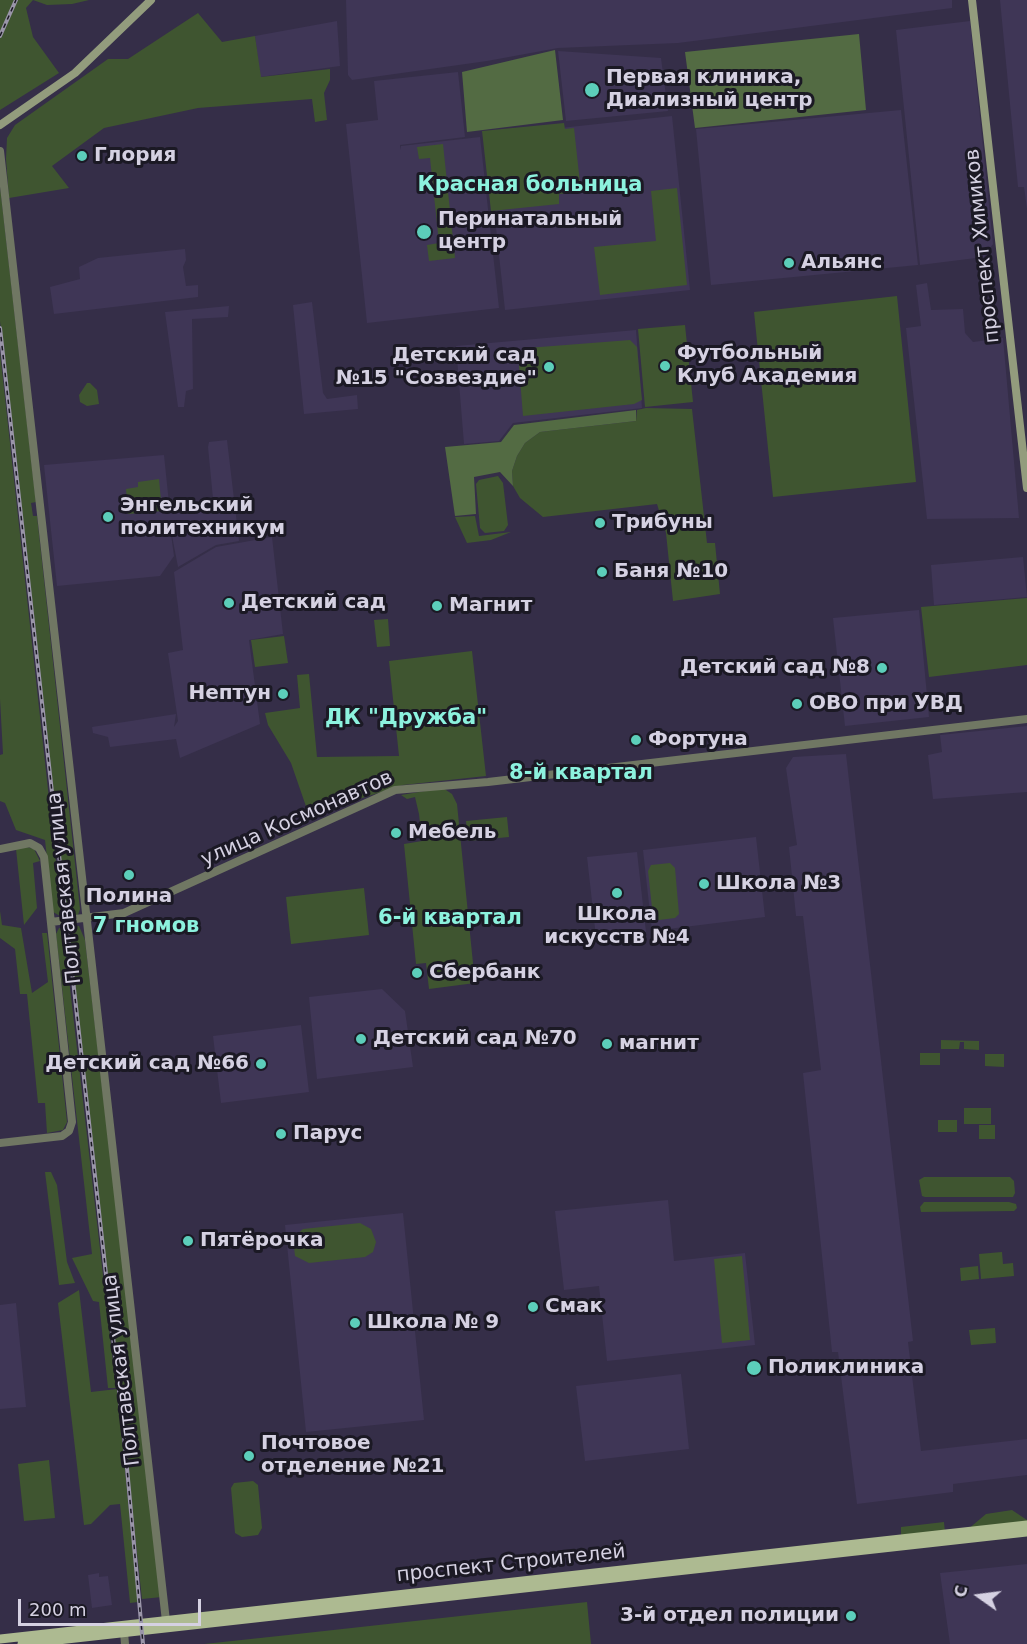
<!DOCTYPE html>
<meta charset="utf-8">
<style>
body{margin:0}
#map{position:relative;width:1027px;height:1644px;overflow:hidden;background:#352e48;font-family:"DejaVu Sans",sans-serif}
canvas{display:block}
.north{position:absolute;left:949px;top:1566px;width:60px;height:60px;-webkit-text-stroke:4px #1b1924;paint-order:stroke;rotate:284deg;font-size:16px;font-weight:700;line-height:24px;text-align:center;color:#d5d1e2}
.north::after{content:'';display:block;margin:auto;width:21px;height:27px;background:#d5d1e2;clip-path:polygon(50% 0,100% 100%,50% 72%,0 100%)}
.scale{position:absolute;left:18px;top:1599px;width:183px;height:27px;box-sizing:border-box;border:3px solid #d5d1e2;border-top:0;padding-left:8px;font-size:18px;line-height:21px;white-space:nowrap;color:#d5d1e2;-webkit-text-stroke:4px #1b1924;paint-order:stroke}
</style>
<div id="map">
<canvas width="1027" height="1644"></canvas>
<div class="north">С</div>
<div class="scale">200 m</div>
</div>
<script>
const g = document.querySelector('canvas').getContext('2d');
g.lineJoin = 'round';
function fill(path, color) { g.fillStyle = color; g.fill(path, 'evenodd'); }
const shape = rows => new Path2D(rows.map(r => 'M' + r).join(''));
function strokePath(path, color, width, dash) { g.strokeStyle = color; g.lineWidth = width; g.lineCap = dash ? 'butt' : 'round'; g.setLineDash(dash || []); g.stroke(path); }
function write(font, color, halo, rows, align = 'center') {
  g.font = font + ' "DejaVu Sans",sans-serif'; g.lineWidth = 6; g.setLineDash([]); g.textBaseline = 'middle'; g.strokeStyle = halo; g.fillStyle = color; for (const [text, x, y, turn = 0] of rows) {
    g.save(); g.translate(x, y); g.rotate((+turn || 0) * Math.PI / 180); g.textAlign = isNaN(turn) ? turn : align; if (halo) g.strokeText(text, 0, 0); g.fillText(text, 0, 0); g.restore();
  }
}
const built = shape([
 [346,0,952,0,952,8,678,43,558,48,487,61,352,80,348,75],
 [1000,0,1027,0,1027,209,1024,187,1018,187],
 [337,21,340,66,260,77,255,36],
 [970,21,993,244,984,257,920,265,896,30],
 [558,51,661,58,668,111,566,121],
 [458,72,465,137,400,145,400,150,401,146,480,137,499,308,367,323,346,124,378,120,374,81],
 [901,110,918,265,711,285,696,129],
 [672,116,690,290,505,310,486,136],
 [185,249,186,260,183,267,186,286,198,285,198,297,54,314,50,287,80,279,79,267,98,258],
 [927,283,931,310,963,309,965,333,973,342,1003,338,1019,518,927,519,906,328,921,326,916,285],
 [312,302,323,393,327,399,357,395,358,409,304,414,293,305],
 [229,306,228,317,192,319,193,389,186,391,184,407,178,407,165,312],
 [636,330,642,408,513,423,499,441,464,444,456,346],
 [227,440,239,541,216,545,178,567,169,520,174,556,160,576,57,586,44,465,164,455,170,513,214,509,208,447,209,442],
 [272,537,283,634,249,640,260,724,180,758,176,739,110,747,108,737,93,733,92,727,176,714,174,727,178,721,168,653,183,650,174,572,216,547],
 [1023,557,1027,597,934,605,931,565],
 [919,610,929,717,845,726,833,618],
 [1027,726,1027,792,933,799,928,755,942,752,940,735],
 [846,754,913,1341,908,1342,921,1451,1027,1439,1027,1475,953,1484,953,1492,857,1504,838,1352,832,1352,803,1073,821,1070,803,916,796,916,789,847,797,845,786,768,793,757],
 [756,837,765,917,652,931,643,850],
 [637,852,646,932,619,935,618,930,605,931,605,936,596,937,587,857],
 [382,989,405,1011,413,1067,317,1079,309,997],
 [301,1025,309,1092,221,1103,213,1036],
 [668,1200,674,1261,745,1253,755,1345,607,1361,599,1286,564,1290,555,1211],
 [403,1213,424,1420,306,1432,285,1225],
 [16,1303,26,1407,0,1409,0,1305],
 [681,1374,689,1449,585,1461,576,1386],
 [1027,1564,1027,1644,950,1644,940,1573],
 [99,1573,99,1577,108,1576,112,1605,92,1608,88,1575]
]);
const green = shape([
 [0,0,89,0,72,4,47,5,33,0,26,8,33,37,59,73,0,110],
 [198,13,222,42,255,36,261,77,330,69,330,80,324,93,327,120,315,122,312,99,198,108,104,128,52,166,69,188,9,198,6,159,7,138,15,125,108,59,128,59],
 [564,123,565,129,574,128,581,192,559,194,559,204,491,211,482,131],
 [443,144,455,258,429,261,427,245,439,243,430,158,419,159,417,147],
 [0,186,36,502,31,503,33,516,37,516,80,909,78,915,67,916,0,321],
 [677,188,687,285,600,295,594,247,656,241,651,191],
 [897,296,916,482,773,497,754,312],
 [685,325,693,402,645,407,638,329],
 [630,340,637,347,642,400,634,404,523,416,518,354,527,348],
 [0,352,62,917,53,912,45,840,16,830,5,803,0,801,0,755,3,754,0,699],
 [87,383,90,383,97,390,99,404,87,406,80,402,79,395],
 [646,408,692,409,707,543,715,543,720,594,673,601,666,533,657,504,543,517,520,498,513,486,512,471,517,456,525,443,540,432,636,421,637,410],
 [498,476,503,483,508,525,504,531,485,533,480,528,476,484,479,480],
 [159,479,162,511,128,514,126,489,138,487,138,482],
 [475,516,479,536,511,532,491,540,467,543,455,517],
 [1027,598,1027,665,929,677,921,607],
 [388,619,390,646,377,647,374,620],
 [284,636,288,663,255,667,251,640],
 [472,651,486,776,403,785,309,815,291,763,268,725,265,713,300,708,297,675,309,674,317,757,399,756,389,661],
 [443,788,452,794,457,804,475,983,429,989,426,963,416,964,404,844,422,841,419,814,415,797,407,799,401,795],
 [507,817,509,837,468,841,466,821],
 [27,847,34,849,40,861,33,863,37,908,24,925,16,849],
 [670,863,675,868,679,914,675,918,659,920,653,917,648,871,651,865],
 [364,888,369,935,291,944,286,897],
 [0,911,2,925,21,928,32,993,48,982,42,933,47,933,67,1122,63,1130,47,1133,45,1103,38,1103,27,994,20,994,15,949,0,938],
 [68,926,79,926,85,940,162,1597,142,1599],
 [63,927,116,1388,108,1388,99,1302,93,1301,72,1258,92,1254,56,934,59,928],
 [941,1040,979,1041,979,1050,964,1049,964,1042,960,1042,959,1049,941,1049],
 [920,1053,940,1053,940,1065,920,1065],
 [985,1054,1004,1054,1004,1067,985,1066],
 [964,1108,991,1108,991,1124,964,1124],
 [938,1120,957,1120,957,1132,938,1132],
 [979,1125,995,1125,995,1139,979,1139],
 [45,1172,51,1172,57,1185,67,1262,75,1283,59,1285],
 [924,1177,1010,1177,1014,1181,1015,1193,1013,1197,925,1197,922,1196,919,1180],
 [924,1202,1009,1202,1016,1204,1017,1208,1014,1211,921,1212,920,1207],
 [360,1223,371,1229,376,1242,373,1252,365,1257,309,1263,295,1256,293,1238,303,1229],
 [1002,1252,1003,1264,1013,1263,1014,1276,981,1279,979,1254],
 [742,1256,750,1340,722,1343,714,1259],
 [978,1266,979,1279,961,1281,960,1268],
 [79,1290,91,1392,117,1389,138,1602,130,1603,120,1504,110,1505,91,1524,84,1525,58,1303],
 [995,1328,996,1343,971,1345,969,1330],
 [49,1460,55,1518,24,1521,18,1464],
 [253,1481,258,1485,262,1528,258,1535,242,1537,235,1533,231,1488,234,1483],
 [1012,1510,1027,1520,1027,1524,967,1530,986,1514],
 [944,1522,945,1533,901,1537,901,1527],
 [587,1602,591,1644,204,1644,288,1635]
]);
const forest = shape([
 [859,34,866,110,695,128,685,52],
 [555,50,563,120,467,132,462,72],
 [636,410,636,421,540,432,525,443,517,456,512,471,513,486,500,472,474,477,476,514,455,516,445,447,501,442,514,425]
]);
const tertiary = shape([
 [0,151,166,1621],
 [0,849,30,843,39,848,44,857,72,1122,69,1131,62,1136,0,1143],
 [51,922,124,913,395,790,488,782,1027,719],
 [124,1632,125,1644]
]);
const secondary = shape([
 [972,0,1027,488],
 [0,125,75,73,151,0]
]);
const primary = shape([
 [0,1639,1027,1525],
 [22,1644,1027,1532]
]);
const rail = shape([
 [0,36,16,0],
 [0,328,124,1435,143,1644]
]);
const markers = [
 [592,90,8,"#5cceba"],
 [82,156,6,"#5cceba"],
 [424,232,8,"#5cceba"],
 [789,263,6,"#5cceba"],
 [665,366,6,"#5cceba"],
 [549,367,6,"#5cceba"],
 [108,517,6,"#5cceba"],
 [600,523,6,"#5cceba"],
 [602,572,6,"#5cceba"],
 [229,603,6,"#5cceba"],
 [437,606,6,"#5cceba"],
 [882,668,6,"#5cceba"],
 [283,694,6,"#5cceba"],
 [797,704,6,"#5cceba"],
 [636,740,6,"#5cceba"],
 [396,833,6,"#5cceba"],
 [129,875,6,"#5cceba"],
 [704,884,6,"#5cceba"],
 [617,893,6,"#5cceba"],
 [417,973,6,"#5cceba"],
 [361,1039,6,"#5cceba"],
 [607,1044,6,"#5cceba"],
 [261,1064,6,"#5cceba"],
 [281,1134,6,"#5cceba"],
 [188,1241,6,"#5cceba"],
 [533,1307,6,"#5cceba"],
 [355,1323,6,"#5cceba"],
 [754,1368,8,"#5cceba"],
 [249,1456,6,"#5cceba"],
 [851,1616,6,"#5cceba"]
];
const poiNames = [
 ["Первая клиника,",606,78],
 ["Диализный центр",606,101],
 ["Глория",94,156],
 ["Перинатальный",438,220],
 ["центр",438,243],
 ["Альянс",801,263],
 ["Футбольный",677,354],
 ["Клуб Академия",677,377],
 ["Детский сад",537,356,"right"],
 ["№15 \"Созвездие\"",537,379,"right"],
 ["Энгельский",120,506],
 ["политехникум",120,529],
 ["Трибуны",612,523],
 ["Баня №10",614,572],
 ["Детский сад",241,603],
 ["Магнит",449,606],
 ["Детский сад №8",870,668,"right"],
 ["Нептун",271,694,"right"],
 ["ОВО при УВД",809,704],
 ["Фортуна",648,740],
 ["Мебель",408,833],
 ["Школа №3",716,884],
 ["Полина",129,897,"center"],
 ["Школа",617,915,"center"],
 ["искусств №4",617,938,"center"],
 ["Сбербанк",429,973],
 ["Детский сад №70",373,1039],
 ["магнит",619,1044],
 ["Детский сад №66",249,1064,"right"],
 ["Парус",293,1134],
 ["Пятёрочка",200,1241],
 ["Смак",545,1307],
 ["Школа № 9",367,1323],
 ["Поликлиника",768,1368],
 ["Почтовое",261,1444],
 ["отделение №21",261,1467],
 ["3-й отдел полиции",839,1616,"right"]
];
const streetNames = [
 ["проспект Химиков",983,246,-96],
 ["улица Космонавтов",297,819,-24],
 ["Полтавская улица",65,888,-96],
 ["Полтавская улица",122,1370,-97],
 ["проспект Строителей",511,1564,-6]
];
const neighbourhoodNames = [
 ["Красная больница",530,186],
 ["ДК \"Дружба\"",406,719],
 ["8-й квартал",581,774],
 ["6-й квартал",450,919],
 ["7 гномов",146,927]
];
fill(built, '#3f3656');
fill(green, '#3f5530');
fill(forest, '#536b43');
strokePath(tertiary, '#707763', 8);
strokePath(secondary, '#939c7d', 8);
strokePath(primary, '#adba91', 9);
strokePath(rail, '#9a95a9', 4);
strokePath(rail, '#1b1924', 1.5, [4.5]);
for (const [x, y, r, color] of markers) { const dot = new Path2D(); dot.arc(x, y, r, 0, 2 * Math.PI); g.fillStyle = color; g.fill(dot); strokePath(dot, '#1b1924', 2); }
write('bold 20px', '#d5d1e2', '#1b1924', poiNames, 'left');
write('20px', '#d5d1e2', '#1b1924', streetNames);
write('bold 21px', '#8cf2de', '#1b1924', neighbourhoodNames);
</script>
